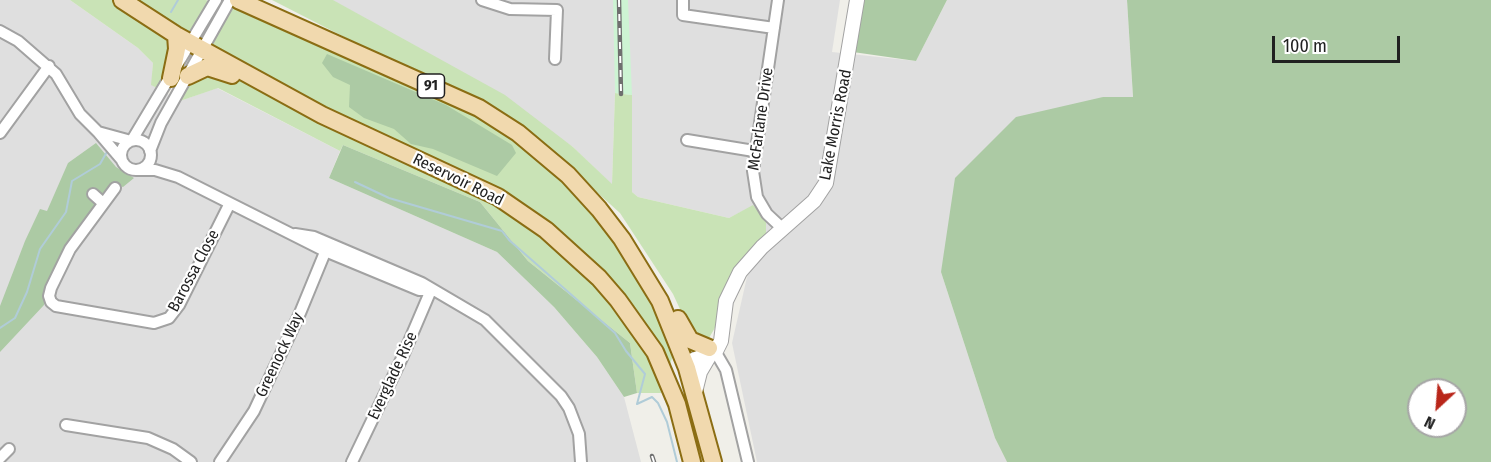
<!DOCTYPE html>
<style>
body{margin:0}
#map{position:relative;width:1491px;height:462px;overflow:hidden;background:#f0efe9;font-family:"Fira Sans Condensed",sans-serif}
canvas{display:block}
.north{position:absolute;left:1407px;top:378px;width:60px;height:60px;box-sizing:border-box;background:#fff;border:2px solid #a6a6a6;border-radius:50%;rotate:206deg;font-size:16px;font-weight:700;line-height:24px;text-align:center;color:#212121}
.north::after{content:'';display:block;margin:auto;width:21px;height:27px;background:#b9261a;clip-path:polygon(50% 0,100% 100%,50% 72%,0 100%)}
.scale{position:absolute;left:1272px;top:36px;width:128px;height:27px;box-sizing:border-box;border:3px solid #212121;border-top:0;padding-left:8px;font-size:18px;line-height:21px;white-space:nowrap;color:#212121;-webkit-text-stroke:4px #fff;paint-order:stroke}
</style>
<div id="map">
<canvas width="1491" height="462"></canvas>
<div class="north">N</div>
<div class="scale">100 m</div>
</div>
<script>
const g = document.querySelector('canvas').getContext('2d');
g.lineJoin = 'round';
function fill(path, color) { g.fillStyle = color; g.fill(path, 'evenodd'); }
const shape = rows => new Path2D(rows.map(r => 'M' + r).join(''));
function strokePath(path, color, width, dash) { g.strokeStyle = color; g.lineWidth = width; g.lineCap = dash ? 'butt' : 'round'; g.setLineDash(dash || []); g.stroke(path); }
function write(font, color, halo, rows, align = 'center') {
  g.font = font + ' "Fira Sans Condensed",sans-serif'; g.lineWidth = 4.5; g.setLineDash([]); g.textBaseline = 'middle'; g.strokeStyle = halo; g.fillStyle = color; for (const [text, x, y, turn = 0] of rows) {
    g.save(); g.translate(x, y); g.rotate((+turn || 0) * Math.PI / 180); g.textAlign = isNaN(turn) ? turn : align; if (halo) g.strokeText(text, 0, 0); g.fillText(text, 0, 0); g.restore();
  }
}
const residential = shape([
 [0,0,70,0,138,48,153,63,152,85,180,101,217,88,340,151,329,178,497,252,554,307,597,357,624,397,641,462,0,462],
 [332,0,840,0,832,52,916,61,947,0,1127,0,1133,98,1103,97,941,272,995,438,1007,462,757,462,732,343,747,277,766,239,753,206,729,218,638,197,632,192,632,95,615,93,612,185,573,147,450,66]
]);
const grass = shape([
 [70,0,206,0,210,2,161,90,151,85,153,63,138,48],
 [272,0,333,0,505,95,573,147,612,184,615,93,632,95,632,192,638,197,729,218,753,205,766,221,766,239,709,338,692,335,673,294,620,213,530,132],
 [231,5,490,123,559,174,634,266,674,352,661,393,637,393,630,343,528,261,480,202,343,145,340,151,218,88,180,101]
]);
const forest = shape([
 [851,0,947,0,916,61,853,52],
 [1127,0,1491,0,1491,462,1007,462,995,438,941,272,955,178,1016,117,1103,97,1133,97],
 [1419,390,1455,390,1455,426,1419,426],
 [327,54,446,105,512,145,516,153,497,176,433,149,411,144,394,129,364,118,349,107,350,85,333,77,322,63],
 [96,143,116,167,134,178,123,187,112,184,90,212,67,243,45,287,44,305,0,352,0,306,25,241,40,209,47,211,68,163],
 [343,145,480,202,528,261,630,343,637,393,624,397,597,357,554,307,497,252,329,178]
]);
const park = shape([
 [613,0,628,0,632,95,615,93]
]);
const stream = shape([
 [171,12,178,0],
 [355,182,389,198,502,231,509,240,615,333,626,351,645,374,637,404],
 [0,328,15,318,27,292,40,249,66,212,72,181,100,164,108,150],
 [637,404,652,397,658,403,667,422,677,462]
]);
const minor = shape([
 [482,0,510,9,557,10,555,59],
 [683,0,683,15,774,28],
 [778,0,753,171,757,197,767,214,783,229],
 [0,31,18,41,56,74,80,114,98,132],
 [0,133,49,66],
 '121 155a15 15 0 1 1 30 0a15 15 0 1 1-30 0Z',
 [132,140,216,0],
 [687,140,754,151],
 [150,151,161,123,230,0],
 [121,159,98,132,131,141],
 [139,170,155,170,178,177,325,251,419,290,431,290],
 [115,188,70,249,51,288,49,296,51,302,56,306,154,323,169,318,179,305,229,205],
 [93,194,103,203],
 [295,234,314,237,422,283,485,320,561,396,569,408,579,434,581,462],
 [712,346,726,370,748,462],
 [66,425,148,438,173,449,191,462],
 [0,458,9,449],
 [220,462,254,411,300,313,328,245],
 [352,462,402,358,431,290]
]);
const tertiary = shape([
 [685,363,716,351,721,341,726,301,740,272,762,247,814,201,826,183,857,0],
 [695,392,700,372,710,355]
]);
const primary = shape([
 [122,0,176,35,322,115,498,197,546,230,599,278,618,300,655,352,677,404,692,462],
 [238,0,479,108,518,133,568,175,599,209,622,239,660,301,687,368,713,462],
 [188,76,207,67,232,75],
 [171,78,177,49,176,35],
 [678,319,690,340,709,348]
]);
const rail = shape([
 [619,0,621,94],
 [652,456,654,462]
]);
const shields = [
 [431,86,27]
];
const shieldNames = [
 ["91",431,86]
];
const streetNames = [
 ["McFarlane Drive",761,119,-82],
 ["Lake Morris Road",836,125,-79],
 ["Reservoir Road",458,180,26],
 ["Barossa Close",194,271,-62],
 ["Greenock Way",280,355,-65],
 ["Everglade Rise",393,376,-65]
];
fill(residential, '#dfdfdf');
fill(grass, '#c9e3b6');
fill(forest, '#accaa4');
fill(park, '#cdf4d3');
strokePath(stream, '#b0ccd8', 2);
strokePath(minor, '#a2a2a2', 14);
strokePath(tertiary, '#a2a2a2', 16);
strokePath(primary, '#8b6d13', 20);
strokePath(minor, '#fff', 10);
strokePath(tertiary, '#fff', 14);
strokePath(primary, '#f1d9ae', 16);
strokePath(rail, '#6f6f6f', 4.5);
strokePath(rail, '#fff', 2, [7]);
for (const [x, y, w] of shields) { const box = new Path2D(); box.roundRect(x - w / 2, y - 12, w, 24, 4.5); g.fillStyle = '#fff'; g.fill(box); strokePath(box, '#212121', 1.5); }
write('bold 15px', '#212121', null, shieldNames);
write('16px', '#212121', '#fff', streetNames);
</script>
